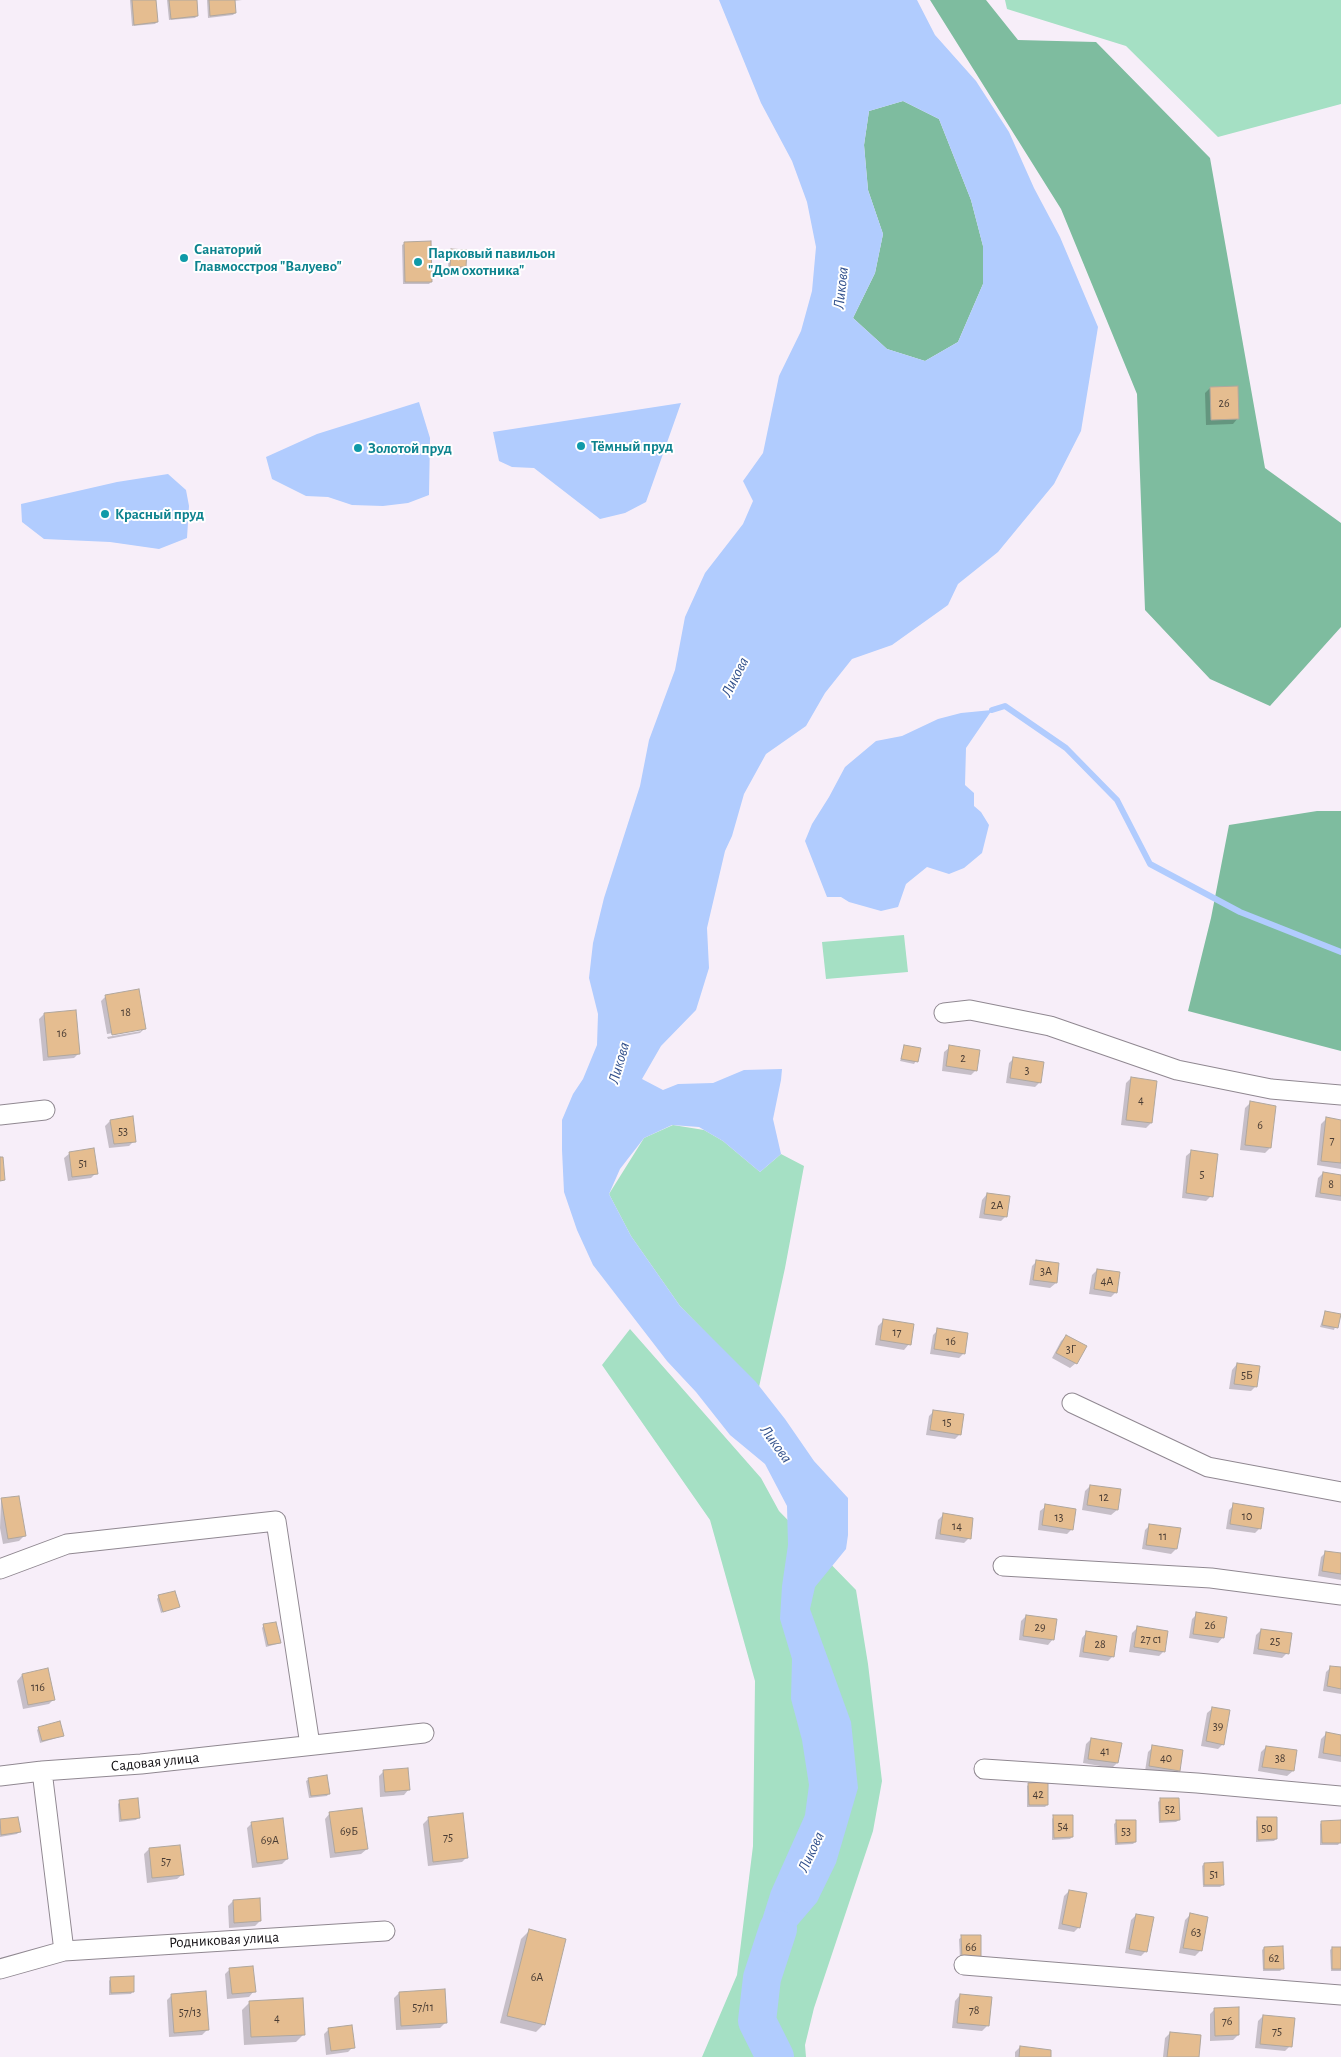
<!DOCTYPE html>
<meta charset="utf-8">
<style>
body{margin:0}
canvas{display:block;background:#f7eef9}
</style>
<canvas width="1341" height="2057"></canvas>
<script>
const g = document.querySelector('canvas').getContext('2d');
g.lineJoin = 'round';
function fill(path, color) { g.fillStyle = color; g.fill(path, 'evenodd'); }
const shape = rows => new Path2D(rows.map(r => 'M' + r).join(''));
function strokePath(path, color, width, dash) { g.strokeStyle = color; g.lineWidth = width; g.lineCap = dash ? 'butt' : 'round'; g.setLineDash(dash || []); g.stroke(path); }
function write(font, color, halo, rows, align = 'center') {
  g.font = font + ' "Alegreya Sans",sans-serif'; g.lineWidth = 4; g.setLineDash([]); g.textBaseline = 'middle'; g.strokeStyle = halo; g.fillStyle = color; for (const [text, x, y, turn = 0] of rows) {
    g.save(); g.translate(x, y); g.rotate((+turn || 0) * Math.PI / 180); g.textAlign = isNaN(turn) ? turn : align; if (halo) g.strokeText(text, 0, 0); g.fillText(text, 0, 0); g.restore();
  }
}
const green = shape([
 [1005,0,1341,0,1341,104,1218,137,1126,46,1007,9],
 [904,935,908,972,826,979,822,942],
 [673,1125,704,1130,723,1141,760,1172,781,1154,804,1166,785,1268,759,1387,680,1306,631,1236,609,1194,644,1138],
 [630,1329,761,1478,779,1511,856,1590,868,1664,882,1781,873,1831,814,2008,805,2045,806,2057,702,2057,737,1975,753,1846,755,1681,710,1520,602,1365]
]);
const forest = shape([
 [930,0,986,0,1018,40,1096,42,1210,158,1265,468,1341,523,1341,627,1270,706,1210,679,1145,610,1137,394,1061,209],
 [903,101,939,119,971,200,983,246,983,284,958,342,925,361,887,349,853,318,875,273,883,234,868,190,864,145,869,111],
 [1317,811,1341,811,1341,1051,1188,1011,1211,918,1229,825]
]);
const water = shape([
 [719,0,917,0,935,35,976,81,1009,132,1034,188,1060,237,1098,327,1081,431,1054,484,998,552,958,584,948,605,892,645,852,659,825,693,806,726,766,754,744,794,732,836,725,851,707,928,709,968,696,1010,661,1046,642,1079,663,1090,678,1084,713,1083,744,1070,782,1069,781,1080,773,1119,781,1154,760,1172,723,1141,699,1127,672,1125,644,1138,620,1169,609,1194,631,1236,680,1306,756,1382,785,1419,814,1461,848,1498,848,1535,846,1549,815,1587,810,1609,851,1722,858,1788,836,1863,817,1902,793,1930,779,1960,762,1978,759,1929,771,1891,805,1815,809,1785,802,1740,791,1699,792,1659,780,1619,782,1586,788,1545,787,1506,765,1464,730,1435,696,1392,667,1361,593,1265,577,1230,564,1192,562,1150,562,1120,573,1094,583,1079,597,1045,598,1014,589,978,593,943,604,898,640,786,649,740,675,670,685,617,705,573,743,524,753,501,743,481,763,453,779,376,801,331,812,291,816,247,807,202,792,161,761,103],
 [903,101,939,119,971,200,983,246,983,284,958,342,925,361,887,349,853,318,875,273,883,234,868,190,864,145,869,111],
 [419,402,430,438,429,495,408,503,383,506,352,505,328,497,306,496,272,479,266,457,317,434],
 [681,403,646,502,625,513,600,519,534,468,512,467,499,461,493,432],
 [168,474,186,490,189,506,187,538,159,549,110,542,44,539,22,522,21,504,117,482],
 [992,710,966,748,965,785,974,793,974,806,981,812,989,825,982,853,964,868,949,874,927,867,906,884,898,907,881,911,849,902,841,897,827,897,805,841,812,824,829,797,845,767,876,741,902,736,938,719,961,713]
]);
const shadow = shape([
 [130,0,155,0,157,22,155,24,132,26],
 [167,0,195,0,197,16,195,18,169,20],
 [207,0,242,0,234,1,235,13,233,15,208,18],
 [405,243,431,282,429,284,403,284,402,245],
 [451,250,465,267,463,269,448,268,449,252],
 [1210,388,1238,418,1233,424,1206,425,1205,393],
 [106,996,145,1028,140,1033,108,1039,107,1037,141,1031,141,1028,107,1034,101,1001],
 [44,1014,79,1053,74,1058,43,1061,39,1019],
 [905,1046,916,1061,914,1064,900,1061],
 [950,1047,976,1070,971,1075,942,1071,944,1052],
 [1014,1058,1040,1082,1035,1087,1006,1083,1009,1063],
 [1131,1078,1151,1123,1146,1128,1121,1125,1126,1083],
 [1250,1103,1270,1148,1265,1153,1240,1150,1245,1108],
 [1326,1119,1341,1121,1341,1169,1317,1165,1321,1124],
 [110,1121,134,1141,129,1146,109,1148,105,1126],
 [1192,1151,1211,1196,1206,1201,1182,1198,1186,1156],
 [70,1153,96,1173,91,1178,68,1181,64,1158],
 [1323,1173,1341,1176,1341,1201,1315,1197,1318,1178],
 [987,1194,1006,1216,1001,1221,979,1218,982,1200],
 [1037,1261,1056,1283,1050,1288,1029,1285,1032,1266],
 [1097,1270,1116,1292,1111,1297,1089,1294,1092,1275],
 [1325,1312,1339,1315,1334,1330,1320,1327],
 [883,1321,909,1344,904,1350,875,1345,878,1326],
 [938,1330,964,1353,959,1358,930,1354,933,1335],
 [1066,1336,1085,1346,1076,1363,1070,1368,1052,1358,1061,1341],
 [1237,1364,1256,1386,1251,1391,1229,1389,1232,1370],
 [934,1411,960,1434,955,1439,926,1435,929,1416],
 [1090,1486,1117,1510,1111,1515,1082,1510,1085,1491],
 [1,1500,24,1536,19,1541,3,1544,0,1528],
 [1234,1505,1260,1528,1255,1533,1226,1529,1229,1510],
 [1046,1506,1072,1529,1067,1534,1038,1530,1040,1511],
 [943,1515,969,1538,964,1543,935,1539,938,1520],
 [1150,1525,1176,1549,1171,1554,1142,1549,1145,1530],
 [1326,1552,1341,1554,1341,1580,1318,1576,1321,1557],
 [159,1596,178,1607,161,1613,157,1599],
 [1197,1614,1223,1637,1218,1643,1189,1638,1192,1619],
 [1026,1616,1053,1639,1048,1645,1019,1640,1021,1621],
 [264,1625,279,1642,277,1644,266,1647,262,1628],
 [1137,1628,1164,1651,1159,1656,1129,1652,1132,1633],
 [1261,1630,1287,1653,1282,1658,1253,1654,1256,1635],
 [1087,1632,1113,1656,1108,1661,1079,1657,1082,1638],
 [1331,1667,1341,1668,1341,1694,1323,1691,1326,1672],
 [22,1675,54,1699,49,1704,23,1709,17,1681],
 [1213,1708,1223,1744,1218,1749,1201,1746,1207,1713],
 [39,1728,63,1736,40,1743,37,1730],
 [1326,1734,1341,1736,1341,1762,1318,1758,1321,1739],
 [1091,1739,1117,1763,1112,1768,1083,1763,1086,1744],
 [1153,1747,1179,1770,1174,1776,1145,1771,1148,1752],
 [1266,1747,1293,1771,1287,1776,1258,1771,1261,1752],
 [384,1771,409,1789,404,1795,380,1797,379,1776],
 [309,1779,329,1793,327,1796,309,1798,306,1781],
 [1029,1784,1047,1805,1045,1807,1027,1807,1027,1786],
 [1160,1800,1179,1820,1176,1822,1159,1823,1158,1802],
 [120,1802,138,1818,136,1820,119,1822,118,1804],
 [330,1813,367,1849,361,1854,330,1858,325,1819],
 [1054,1816,1072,1837,1070,1839,1052,1840,1052,1819],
 [17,1818,19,1832,17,1834,0,1837,0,1821],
 [1258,1818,1276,1839,1274,1841,1256,1842,1256,1821],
 [428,1819,467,1857,462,1862,428,1866,423,1824],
 [1117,1821,1135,1842,1133,1844,1115,1845,1114,1824],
 [1322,1822,1340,1842,1338,1845,1320,1845,1320,1824],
 [252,1823,287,1859,282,1864,252,1868,247,1828],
 [149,1849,183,1874,177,1879,147,1883,144,1854],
 [1204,1864,1223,1885,1220,1887,1203,1887,1202,1866],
 [1069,1891,1079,1927,1074,1932,1058,1929,1064,1896],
 [233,1901,260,1921,255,1926,229,1928,228,1906],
 [1136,1915,1146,1951,1141,1956,1125,1953,1131,1920],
 [1190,1915,1206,1918,1200,1951,1195,1956,1179,1953,1185,1920],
 [529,1931,544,2024,536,2032,500,2023,521,1939],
 [979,1936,960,1960,959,1939,962,1937],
 [1264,1948,1283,1968,1280,1971,1263,1971,1262,1950],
 [1332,1948,1341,1948,1341,1971,1331,1971,1330,1950],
 [230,1969,254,1991,249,1997,227,1999,225,1974],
 [111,1978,133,1991,131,1994,109,1995,109,1981],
 [399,1993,446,2022,440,2028,396,2030,394,1998],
 [172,1995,207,2030,202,2035,169,2037,167,2000],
 [960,1995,987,2026,982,2031,952,2028,955,2001],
 [250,2002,304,2034,296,2042,244,2045,242,2010],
 [1215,2009,1238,2035,1233,2040,1210,2041,1210,2014],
 [1263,2016,1290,2046,1285,2051,1255,2048,1258,2021],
 [329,2029,353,2047,348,2052,326,2055,324,2034],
 [1170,2033,1198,2057,1163,2057,1165,2038],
 [1020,2047,1049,2057,1015,2057,1015,2052]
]);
const stream = shape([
 [992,710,1005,706,1066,748,1117,800,1150,864,1240,912,1341,952]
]);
const river = shape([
 [775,2057,757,2021,762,1978,778,1929]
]);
const building = shape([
 [132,0,156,0,158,22,134,25,132,0],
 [169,0,197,0,198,16,171,19,169,0],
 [209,0,235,0,236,13,210,16,209,0],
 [431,241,432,282,405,282,404,242,431,241],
 [451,249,467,250,466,267,450,267,451,249],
 [1238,386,1239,419,1211,420,1210,387,1238,386],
 [139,989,146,1029,112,1035,105,995,139,989],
 [76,1010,80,1054,48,1057,44,1013,76,1010],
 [904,1045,921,1048,918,1062,901,1059,904,1045],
 [949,1045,980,1050,977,1071,946,1066,949,1045],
 [1013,1057,1044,1062,1041,1083,1010,1078,1013,1057],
 [1131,1077,1157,1081,1152,1123,1126,1120,1131,1077],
 [1250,1101,1276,1106,1271,1148,1245,1145,1250,1101],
 [133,1116,136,1142,114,1144,110,1120,133,1116],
 [1326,1117,1341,1120,1341,1163,1321,1161,1326,1117],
 [94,1148,98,1174,72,1177,69,1152,94,1148],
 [1191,1150,1218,1154,1213,1197,1186,1193,1191,1150],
 [0,1157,3,1157,5,1180,0,1181,0,1157],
 [1323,1172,1341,1175,1341,1196,1320,1193,1323,1172],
 [987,1193,1010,1196,1007,1217,984,1214,987,1193],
 [1036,1260,1059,1263,1057,1283,1033,1280,1036,1260],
 [1097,1269,1120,1272,1117,1293,1094,1289,1097,1269],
 [1325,1311,1341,1314,1338,1328,1322,1325,1325,1311],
 [883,1319,914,1324,911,1345,880,1340,883,1319],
 [937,1328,968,1333,965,1354,934,1349,937,1328],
 [1066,1335,1087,1346,1077,1364,1056,1353,1066,1335],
 [1237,1363,1260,1366,1257,1387,1234,1384,1237,1363],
 [933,1410,964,1414,961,1435,930,1430,933,1410],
 [1090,1485,1121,1489,1118,1510,1087,1505,1090,1485],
 [19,1496,26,1536,8,1539,1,1498,19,1496],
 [1233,1503,1264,1508,1261,1529,1230,1524,1233,1503],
 [1045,1504,1076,1509,1073,1530,1042,1525,1045,1504],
 [943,1513,973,1518,971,1539,940,1534,943,1513],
 [1149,1524,1181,1528,1177,1549,1146,1545,1149,1524],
 [1325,1551,1341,1553,1341,1574,1322,1571,1325,1551],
 [175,1591,180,1607,163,1612,158,1595,175,1591],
 [1196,1612,1227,1617,1224,1638,1193,1634,1196,1612],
 [1026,1615,1057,1619,1054,1640,1023,1636,1026,1615],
 [276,1622,281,1643,268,1645,263,1624,276,1622],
 [1137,1626,1168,1631,1165,1652,1134,1647,1137,1626],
 [1261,1629,1292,1633,1289,1654,1258,1649,1261,1629],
 [1086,1631,1117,1636,1114,1657,1083,1652,1086,1631],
 [1330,1666,1341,1667,1341,1689,1327,1686,1330,1666],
 [48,1668,55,1700,28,1705,22,1674,48,1668],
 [1212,1707,1230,1710,1224,1745,1206,1741,1212,1707],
 [60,1721,64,1736,42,1741,38,1727,60,1721],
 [1326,1732,1341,1735,1341,1756,1323,1753,1326,1732],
 [1091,1738,1122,1743,1118,1763,1088,1759,1091,1738],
 [1152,1745,1183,1750,1180,1771,1149,1766,1152,1745],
 [1266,1746,1297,1750,1294,1771,1262,1767,1266,1746],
 [408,1768,410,1790,385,1792,383,1770,408,1768],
 [327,1775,330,1794,311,1796,308,1778,327,1775],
 [1048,1782,1048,1805,1029,1805,1028,1783,1048,1782],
 [138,1798,140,1818,121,1820,119,1800,138,1798],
 [1160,1798,1179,1798,1180,1820,1160,1821,1160,1798],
 [362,1808,368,1849,335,1853,329,1812,362,1808],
 [463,1813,468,1858,433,1862,428,1817,463,1813],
 [1053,1815,1073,1815,1073,1837,1054,1838,1053,1815],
 [18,1817,21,1832,1,1835,0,1819,18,1817],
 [1257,1817,1277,1817,1277,1839,1258,1840,1257,1817],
 [283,1818,288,1859,257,1863,251,1822,283,1818],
 [1116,1820,1136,1820,1136,1842,1117,1843,1116,1820],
 [1341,1820,1341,1843,1322,1843,1321,1821,1341,1820],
 [180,1845,184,1875,152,1878,149,1848,180,1845],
 [1223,1862,1224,1885,1204,1885,1204,1863,1223,1862],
 [1069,1890,1087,1893,1080,1928,1062,1924,1069,1890],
 [260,1898,261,1921,234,1923,233,1900,260,1898],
 [1190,1913,1208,1917,1202,1951,1183,1948,1190,1913],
 [1136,1914,1154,1917,1147,1952,1129,1949,1136,1914],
 [529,1929,566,1939,545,2025,507,2016,529,1929],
 [961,1935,981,1935,981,1958,962,1958,961,1935],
 [1283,1946,1284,1969,1264,1969,1264,1947,1283,1946],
 [1332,1947,1341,1947,1341,1969,1332,1969,1332,1947],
 [253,1966,256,1992,232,1994,229,1968,253,1966],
 [134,1976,134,1992,111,1993,110,1977,134,1976],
 [445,1989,447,2023,401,2026,399,1992,445,1989],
 [206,1991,209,2030,174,2033,171,1994,206,1991],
 [960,1994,992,1997,989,2026,957,2023,960,1994],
 [303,1998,305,2035,251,2037,249,2001,303,1998],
 [1239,2007,1239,2035,1215,2036,1214,2008,1239,2007],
 [1263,2015,1295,2018,1292,2047,1260,2044,1263,2015],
 [352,2025,355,2048,331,2051,328,2028,352,2025],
 [1170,2032,1201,2035,1199,2057,1167,2057,1170,2032],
 [1020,2046,1051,2050,1051,2057,1019,2057,1020,2046]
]);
const minor = shape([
 [944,1013,970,1010,1050,1026,1177,1070,1271,1089,1341,1095],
 [0,1115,45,1110],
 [1072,1403,1208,1467,1341,1492],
 [1003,1566,1211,1578,1341,1595],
 [0,1569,67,1544,276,1521,310,1745],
 [984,1769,1197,1783,1341,1796],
 [42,1771,64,1951],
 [0,1776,42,1771,141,1764,424,1733],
 [964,1965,1341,1995],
 [0,1969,64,1951,385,1931]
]);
const markers = [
 [184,258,5,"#0f9aa8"],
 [418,262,5,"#0f9aa8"],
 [581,446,5,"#0f9aa8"],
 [358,448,5,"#0f9aa8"],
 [105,514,5,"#0f9aa8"]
];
const numberNames = [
 ["26",1224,403],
 ["18",126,1012],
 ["16",62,1033],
 ["2",963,1058],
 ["3",1027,1070],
 ["4",1141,1100],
 ["6",1260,1125],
 ["53",123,1131],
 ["7",1332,1140],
 ["51",83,1163],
 ["5",1202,1174],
 ["8",1331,1184],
 ["2А",997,1205],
 ["3А",1046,1271],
 ["4А",1107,1281],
 ["17",897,1332],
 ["16",951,1341],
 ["3Г",1071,1349],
 ["5Б",1247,1375],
 ["15",947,1422],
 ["12",1104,1497],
 ["10",1247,1516],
 ["13",1059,1517],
 ["14",957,1526],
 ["11",1163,1536],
 ["26",1210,1625],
 ["29",1040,1627],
 ["27 с1",1151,1639],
 ["25",1275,1641],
 ["28",1100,1644],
 ["116",38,1687],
 ["39",1218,1726],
 ["41",1105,1751],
 ["40",1166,1758],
 ["38",1280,1758],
 ["42",1038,1794],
 ["52",1170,1809],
 ["54",1063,1826],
 ["50",1267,1828],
 ["69Б",349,1831],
 ["53",1126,1831],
 ["75",448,1837],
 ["69А",270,1840],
 ["57",166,1861],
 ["51",1214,1874],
 ["63",1196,1932],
 ["66",971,1947],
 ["62",1274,1958],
 ["6А",537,1977],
 ["57/11",423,2007],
 ["78",974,2010],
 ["57/13",190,2012],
 ["4",277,2018],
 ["76",1227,2021],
 ["75",1277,2031]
];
const cultureNames = [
 ["Санаторий",194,249],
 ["Главмосстроя \"Валуево\"",194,266],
 ["Парковый павильон",428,253],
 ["\"Дом охотника\"",428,270],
 ["Тёмный пруд",591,446],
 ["Золотой пруд",368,448],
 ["Красный пруд",115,514]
];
const streetNames = [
 ["Садовая улица",155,1762,-6],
 ["Родниковая улица",224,1940,-3]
];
const waterNames = [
 ["Ликова",841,288,-84],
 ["Ликова",735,677,-63],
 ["Ликова",619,1063,-74],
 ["Ликова",776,1444,54],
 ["Ликова",811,1852,-65]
];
fill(green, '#a5e0c4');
fill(forest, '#7ebc9f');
fill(water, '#b1ccfe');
fill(shadow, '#0003');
strokePath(stream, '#b1ccfe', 6);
strokePath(river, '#b1ccfe', 38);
fill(building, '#e5bd90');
strokePath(building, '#b0a79e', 1);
strokePath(minor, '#908891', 21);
strokePath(minor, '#fff', 19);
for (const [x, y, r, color] of markers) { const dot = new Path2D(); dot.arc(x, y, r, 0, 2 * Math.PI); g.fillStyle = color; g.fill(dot); strokePath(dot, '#fff', 2); }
write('12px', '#483b33', null, numberNames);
write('bold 15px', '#0d838f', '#fff', cultureNames, 'left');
write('15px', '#131014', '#fff', streetNames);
write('italic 16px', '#31508c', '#fff', waterNames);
</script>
